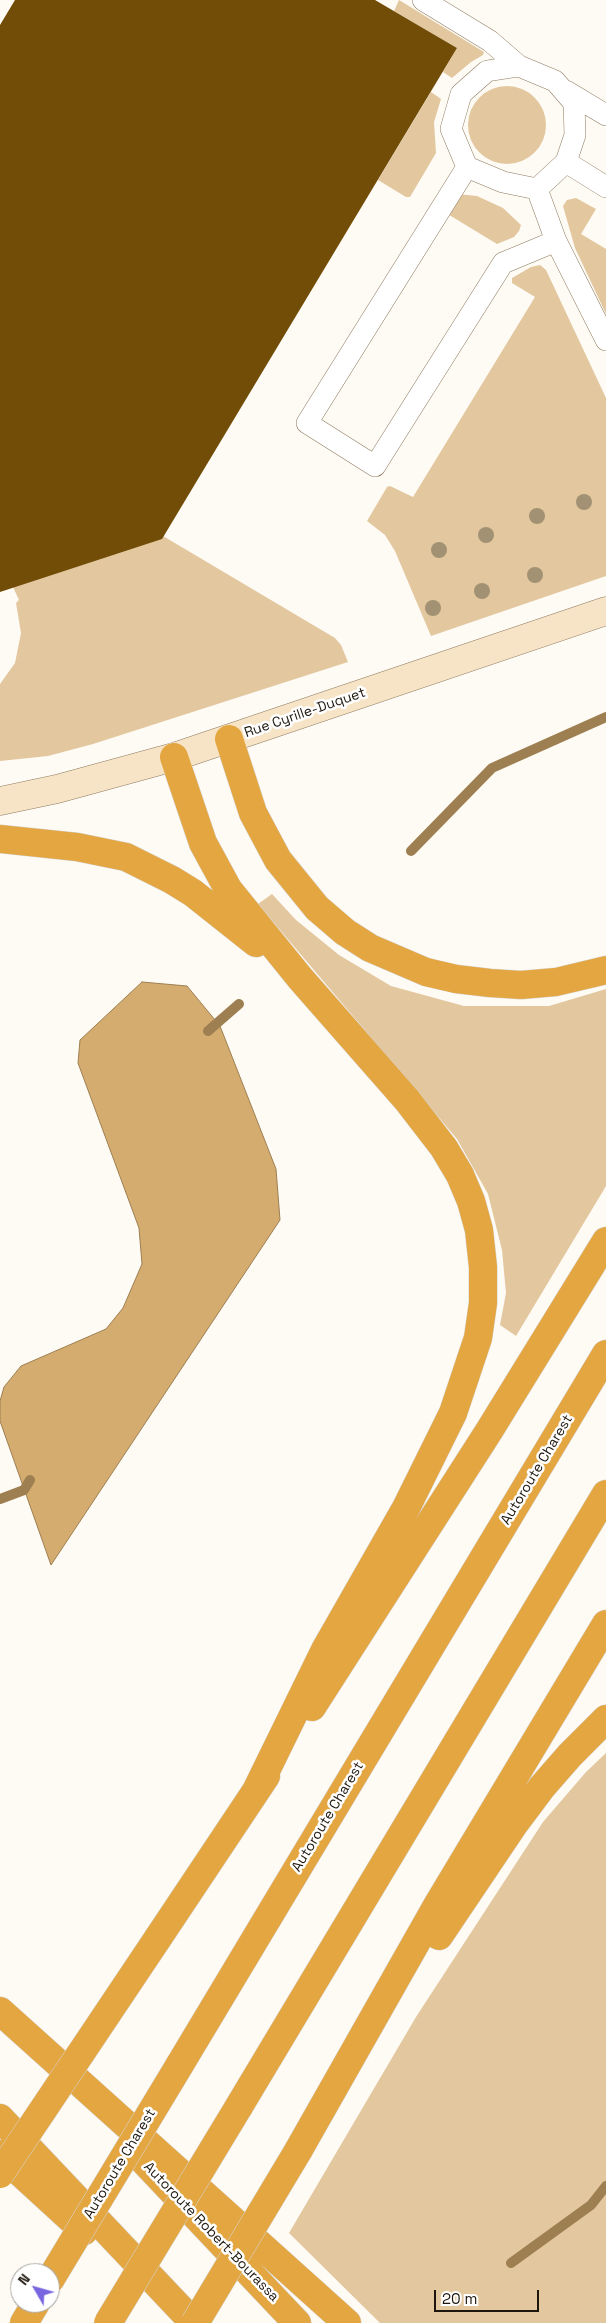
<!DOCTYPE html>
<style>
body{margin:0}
#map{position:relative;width:606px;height:2323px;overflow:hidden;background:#fefaf4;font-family:"Space Grotesk",sans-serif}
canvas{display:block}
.north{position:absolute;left:10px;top:2263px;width:50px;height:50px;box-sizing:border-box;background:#fff;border:1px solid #a5a29e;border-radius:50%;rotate:308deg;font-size:14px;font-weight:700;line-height:20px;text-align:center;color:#1d160c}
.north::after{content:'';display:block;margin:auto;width:18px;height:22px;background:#7866e1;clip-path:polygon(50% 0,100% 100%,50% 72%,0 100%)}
.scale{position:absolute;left:434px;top:2290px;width:105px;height:22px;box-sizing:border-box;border:2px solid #1d160c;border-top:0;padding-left:6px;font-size:15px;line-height:18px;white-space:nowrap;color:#1d160c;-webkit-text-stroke:4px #fff;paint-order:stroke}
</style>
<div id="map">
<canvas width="606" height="2323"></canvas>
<div class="north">N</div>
<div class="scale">20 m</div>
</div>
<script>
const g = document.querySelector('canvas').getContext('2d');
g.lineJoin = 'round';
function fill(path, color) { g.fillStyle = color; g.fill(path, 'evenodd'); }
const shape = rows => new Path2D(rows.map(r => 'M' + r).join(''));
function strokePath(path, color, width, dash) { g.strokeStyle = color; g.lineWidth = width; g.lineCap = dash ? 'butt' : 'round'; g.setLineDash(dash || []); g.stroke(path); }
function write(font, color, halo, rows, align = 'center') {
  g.font = font + ' "Space Grotesk",sans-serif'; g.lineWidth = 5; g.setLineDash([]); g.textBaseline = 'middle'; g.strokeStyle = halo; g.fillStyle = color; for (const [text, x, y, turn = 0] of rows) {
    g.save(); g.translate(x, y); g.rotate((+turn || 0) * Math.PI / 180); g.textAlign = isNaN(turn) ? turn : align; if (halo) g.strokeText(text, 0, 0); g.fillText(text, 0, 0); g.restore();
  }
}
const green = shape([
 [399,0,484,52,483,55,471,62,452,78,443,72,457,48,394,11],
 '468 125a39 39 0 1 1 78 0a39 39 0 1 1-78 0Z',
 [431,92,441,99,434,122,436,153,410,197,406,197,378,180],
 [457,194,477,196,503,208,521,225,519,231,514,237,497,244,446,213],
 [576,198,596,209,581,234,606,249,606,314,575,248,563,206,567,200],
 [540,265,546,270,606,398,606,576,431,636,395,551,385,535,367,521,387,487,390,486,413,497,535,297,512,283,512,278,531,267],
 [163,536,335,638,341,645,348,662,93,744,48,756,0,761,0,684,15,663,21,633,16,603,19,600,13,587],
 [272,894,296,920,339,955,391,986,464,1006,549,1006,606,989,606,1186,516,1336,500,1325,506,1293,502,1250,488,1194,457,1139,258,904],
 [606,1753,606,2323,380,2323,289,2233,416,2017,543,1822,586,1772]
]);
const water = shape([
 [142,982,187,986,220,1026,276,1169,280,1220,51,1565,0,1421,0,1401,4,1387,21,1366,106,1329,123,1308,142,1264,139,1228,78,1063,80,1040,142,982]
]);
const stream = shape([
 [411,851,492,768,606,717],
 [208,1031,239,1004],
 [0,1499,24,1490,30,1480],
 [511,2263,591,2205,606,2186]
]);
const building = shape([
 [15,0,375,0,457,48,162,539,0,592,0,25]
]);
const lane = shape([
 [423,0,490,41,519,66],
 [519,66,555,81,574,103,575,135,566,162,537,189,503,182,467,167,451,129,461,94,487,71,519,66],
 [566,91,606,115],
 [566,162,606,187],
 [467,167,307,423,375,466,503,263,556,241],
 [537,189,556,241,606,340]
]);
const secondary = shape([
 [0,801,57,789,174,757,606,611]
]);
const highway = shape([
 [229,739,253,813,278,860,317,908,345,932,370,948,426,972,456,979,490,983,521,985,556,982,606,970],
 [174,757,203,843,228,889,300,978,407,1100,444,1148,460,1175,471,1201,479,1230,483,1267,483,1303,478,1338,453,1413,406,1508,325,1650,256,1791],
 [0,839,77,847,126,857,172,880,193,893,256,943],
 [312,1707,489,1431,606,1241],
 [439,1936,515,1823,542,1787,570,1755,606,1719],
 [158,1938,266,1776],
 [0,2011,347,2323],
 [179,2066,606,1354],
 [238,2108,606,1494],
 [0,2118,194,2323],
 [298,2151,438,1904,606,1624],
 [0,2154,84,2231],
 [140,2157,297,2323],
 [24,2323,36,2303]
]);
const highwayBridge = shape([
 [0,2174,158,1938],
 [50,2280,179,2066],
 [108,2323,238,2108],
 [195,2323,298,2151]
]);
const trees = [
 [584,502],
 [537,516],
 [486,535],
 [439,550],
 [535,575],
 [482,591],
 [433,608]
];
const streetNames = [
 ["Rue Cyrille-Duquet",305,713,-19],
 ["Autoroute Charest",537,1470,-59],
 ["Autoroute Charest",328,1817,-59],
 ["Autoroute Charest",120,2164,-59],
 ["Autoroute Robert-Bourassa",211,2232,46]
];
fill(green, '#e3c79f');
fill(water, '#d4ac6f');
strokePath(water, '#9d7f51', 1);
strokePath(stream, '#9d7f51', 10);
fill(building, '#724d07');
strokePath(lane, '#8e7c62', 22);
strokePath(secondary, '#8e7c62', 29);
strokePath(highway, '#d6d5d3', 29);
strokePath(lane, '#fff', 21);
strokePath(secondary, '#f7e4c6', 28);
strokePath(highway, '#e4a640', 28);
strokePath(highwayBridge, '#d6d5d3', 29, []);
strokePath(highwayBridge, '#e4a640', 28);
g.fillStyle = '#a29173';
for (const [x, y] of trees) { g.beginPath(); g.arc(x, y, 8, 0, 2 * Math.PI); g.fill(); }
write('14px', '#1d160c', '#fff', streetNames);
</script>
